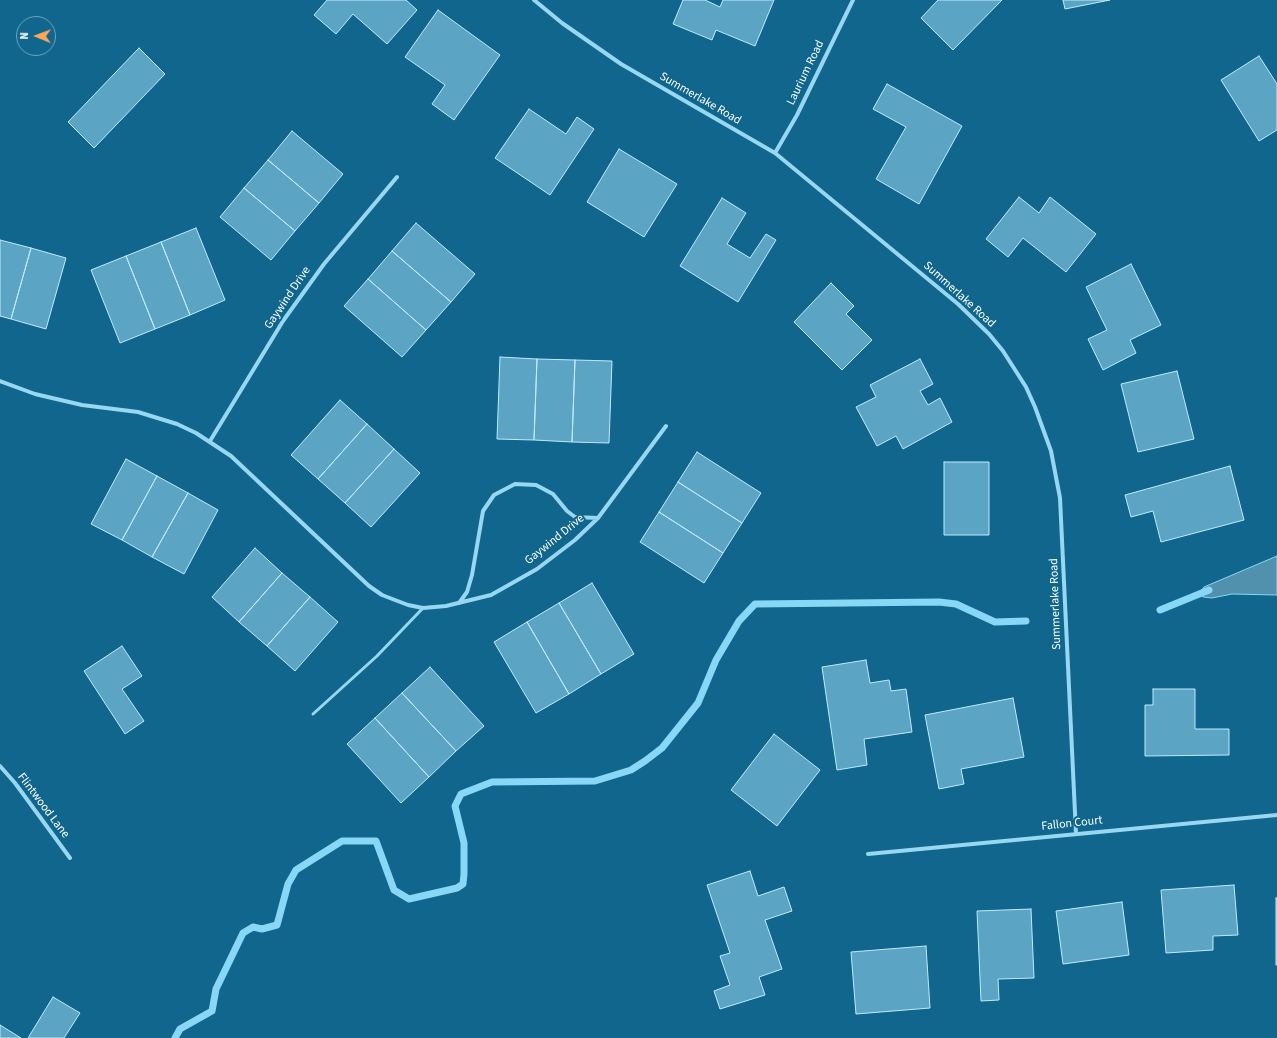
<!DOCTYPE html>
<style>
body{margin:0}
#map{position:relative;width:1277px;height:1038px;overflow:hidden;background:#10668d;font-family:"Source Sans 3",sans-serif}
canvas{display:block}
.north{position:absolute;left:16px;top:16px;width:40px;height:40px;box-sizing:border-box;background:#10668d;border:1px solid #70a3bb;border-radius:50%;rotate:271deg;font-size:11px;font-weight:700;line-height:16px;text-align:center;color:#fff}
.north::after{content:'';display:block;margin:auto;width:14px;height:18px;background:#ffa558;clip-path:polygon(50% 0,100% 100%,50% 72%,0 100%)}
</style>
<div id="map">
<canvas width="1277" height="1038"></canvas>
<div class="north">N</div>
</div>
<script>
const g = document.querySelector('canvas').getContext('2d');
g.lineJoin = 'round';
function fill(path, color) { g.fillStyle = color; g.fill(path, 'evenodd'); }
const shape = rows => new Path2D(rows.map(r => 'M' + r).join(''));
function strokePath(path, color, width, dash) { g.strokeStyle = color; g.lineWidth = width; g.lineCap = dash ? 'butt' : 'round'; g.setLineDash(dash || []); g.stroke(path); }
function write(font, color, halo, rows, align = 'center') {
  g.font = font + ' "Source Sans 3",sans-serif'; g.lineWidth = 4; g.setLineDash([]); g.textBaseline = 'middle'; g.strokeStyle = halo; g.fillStyle = color; for (const [text, x, y, turn = 0] of rows) {
    g.save(); g.translate(x, y); g.rotate((+turn || 0) * Math.PI / 180); g.textAlign = isNaN(turn) ? turn : align; if (halo) g.strokeText(text, 0, 0); g.fillText(text, 0, 0); g.restore();
  }
}
const water = shape([
 [1277,556,1277,595,1232,594,1212,598,1203,597,1200,592,1204,587,1277,556]
]);
const stream = shape([
 [1160,610,1209,590],
 [175,1038,180,1029,212,1011,216,989,243,933,253,927,262,929,277,925,288,884,296,870,342,841,376,841,394,890,409,899,457,888,463,884,464,874,464,843,455,806,461,794,492,782,595,781,631,770,645,761,662,748,698,703,716,660,739,621,755,604,939,602,956,604,995,622,1026,621]
]);
const building = shape([
 [327,0,406,0,417,10,387,44,353,14,336,34,314,15,327,0],
 [683,0,705,0,720,7,723,0,774,0,755,46,716,30,712,40,673,24,683,0],
 [938,0,1002,0,953,50,921,18,938,0],
 [1063,0,1110,0,1065,9,1063,0],
 [438,10,500,55,454,120,432,104,445,85,405,57,438,10],
 [139,48,165,74,94,148,68,122,139,48],
 [1259,56,1277,84,1277,130,1259,141,1221,80,1259,56],
 [887,84,962,126,919,204,876,179,906,127,873,109,887,84],
 [529,109,566,134,577,117,594,129,550,195,495,158,529,109],
 [292,131,343,174,319,203,268,160,292,131],
 [619,149,677,184,644,237,587,202,619,149],
 [268,160,319,203,295,231,244,188,268,160],
 [244,188,295,231,271,260,220,217,244,188],
 [1019,197,1039,213,1050,197,1096,234,1066,272,1023,238,1008,257,986,239,1019,197],
 [722,198,746,213,727,244,750,258,766,234,776,240,738,302,680,266,722,198],
 [416,223,475,274,451,302,392,251,416,223],
 [196,228,225,300,190,315,161,242,196,228],
 [0,240,31,248,11,319,0,316,0,240],
 [161,242,190,315,155,329,126,256,161,242],
 [31,248,66,258,46,329,11,319,31,248],
 [392,251,451,302,426,330,368,279,392,251],
 [126,256,155,329,120,343,91,270,126,256],
 [1131,264,1161,325,1130,340,1136,353,1103,370,1088,339,1107,330,1086,287,1131,264],
 [368,279,426,330,402,357,344,306,368,279],
 [831,283,854,306,846,314,872,340,842,370,794,322,831,283],
 [500,357,537,359,534,440,497,439,500,357],
 [537,359,575,360,572,442,534,440,537,359],
 [920,359,933,384,920,391,928,405,940,398,952,422,903,449,896,436,877,446,856,407,876,397,870,385,920,359],
 [575,360,612,361,609,443,572,442,575,360],
 [1177,371,1194,439,1138,452,1121,384,1177,371],
 [340,400,367,424,318,479,291,455,340,400],
 [367,424,394,449,345,503,318,479,367,424],
 [394,449,420,473,371,527,345,503,394,449],
 [697,452,761,493,742,523,678,482,697,452],
 [126,459,157,476,122,540,91,524,126,459],
 [944,462,989,462,989,535,944,535,944,462],
 [1230,466,1244,520,1161,542,1153,511,1131,517,1125,495,1230,466],
 [157,476,188,493,152,557,122,540,157,476],
 [678,482,742,523,723,553,659,512,678,482],
 [188,493,218,510,184,574,152,557,188,493],
 [659,512,723,553,704,583,640,542,659,512],
 [255,548,282,573,239,622,212,597,255,548],
 [282,573,310,597,267,646,239,622,282,573],
 [592,583,634,654,601,674,559,603,592,583],
 [310,597,338,622,295,671,267,646,310,597],
 [559,603,601,674,569,694,527,622,559,603],
 [527,622,569,694,536,713,494,642,527,622],
 [122,646,142,676,122,689,144,721,125,734,84,671,122,646],
 [866,660,870,683,889,680,891,691,906,689,912,732,864,739,867,765,837,770,822,667,866,660],
 [430,667,484,726,456,751,402,693,430,667],
 [1153,689,1195,689,1195,729,1229,729,1229,755,1145,756,1145,705,1153,705,1153,689],
 [402,693,456,751,429,777,375,718,402,693],
 [1013,698,1024,757,961,769,964,784,939,789,925,715,1013,698],
 [375,718,429,777,401,803,347,744,375,718],
 [774,734,820,770,777,826,731,790,774,734],
 [750,871,758,896,784,887,792,911,765,920,782,969,759,977,765,995,720,1009,714,991,730,985,720,956,730,953,707,885,750,871],
 [1234,885,1238,935,1213,936,1213,950,1166,953,1161,890,1234,885],
 [1276,898,1277,898,1277,965,1276,965,1276,898],
 [1122,902,1129,955,1063,964,1056,911,1122,902],
 [1031,909,1034,978,998,979,999,1000,981,1001,977,911,1031,909],
 [926,946,930,1008,856,1014,851,952,926,946],
 [53,997,80,1013,64,1038,28,1038,53,997],
 [0,1025,21,1038,0,1038,0,1025]
]);
const lane = shape([
 [313,714,377,656,423,608]
]);
const street = shape([
 [534,0,562,23,621,64,775,153,958,304,989,334,1003,351,1026,387,1035,407,1051,451,1060,498,1076,834],
 [775,153,797,115,853,0],
 [0,381,35,394,82,405,138,412,177,424,196,433,231,456,369,586,382,595,408,605,423,608,446,606,491,595,537,569,575,540,598,518,666,426],
 [210,441,283,321,324,264,397,177],
 [459,603,467,592,472,575,483,511,494,495,515,484,536,485,553,494,567,511,575,517,598,518],
 [0,766,15,783,70,858],
 [868,854,1277,815]
]);
const streetNames = [
 ["Laurium Road",806,73,-64],
 ["Summerlake Road",700,99,30],
 ["Summerlake Road",959,295,42],
 ["Gaywind Drive",288,298,-56],
 ["Gaywind Drive",555,540,-39],
 ["Summerlake Road",1056,604,-92],
 ["Flintwood Lane",43,806,53],
 ["Fallon Court",1072,824,-6]
];
fill(water, '#5291ad');
strokePath(water, '#88d7f6', 1);
strokePath(stream, '#88d7f6', 7);
fill(building, '#5ca4c4');
strokePath(building, '#beebfd', 1);
strokePath(lane, '#97d7f2', 3);
strokePath(street, '#97d7f2', 4);
write('12px', '#fff', '#10668d', streetNames);
</script>
